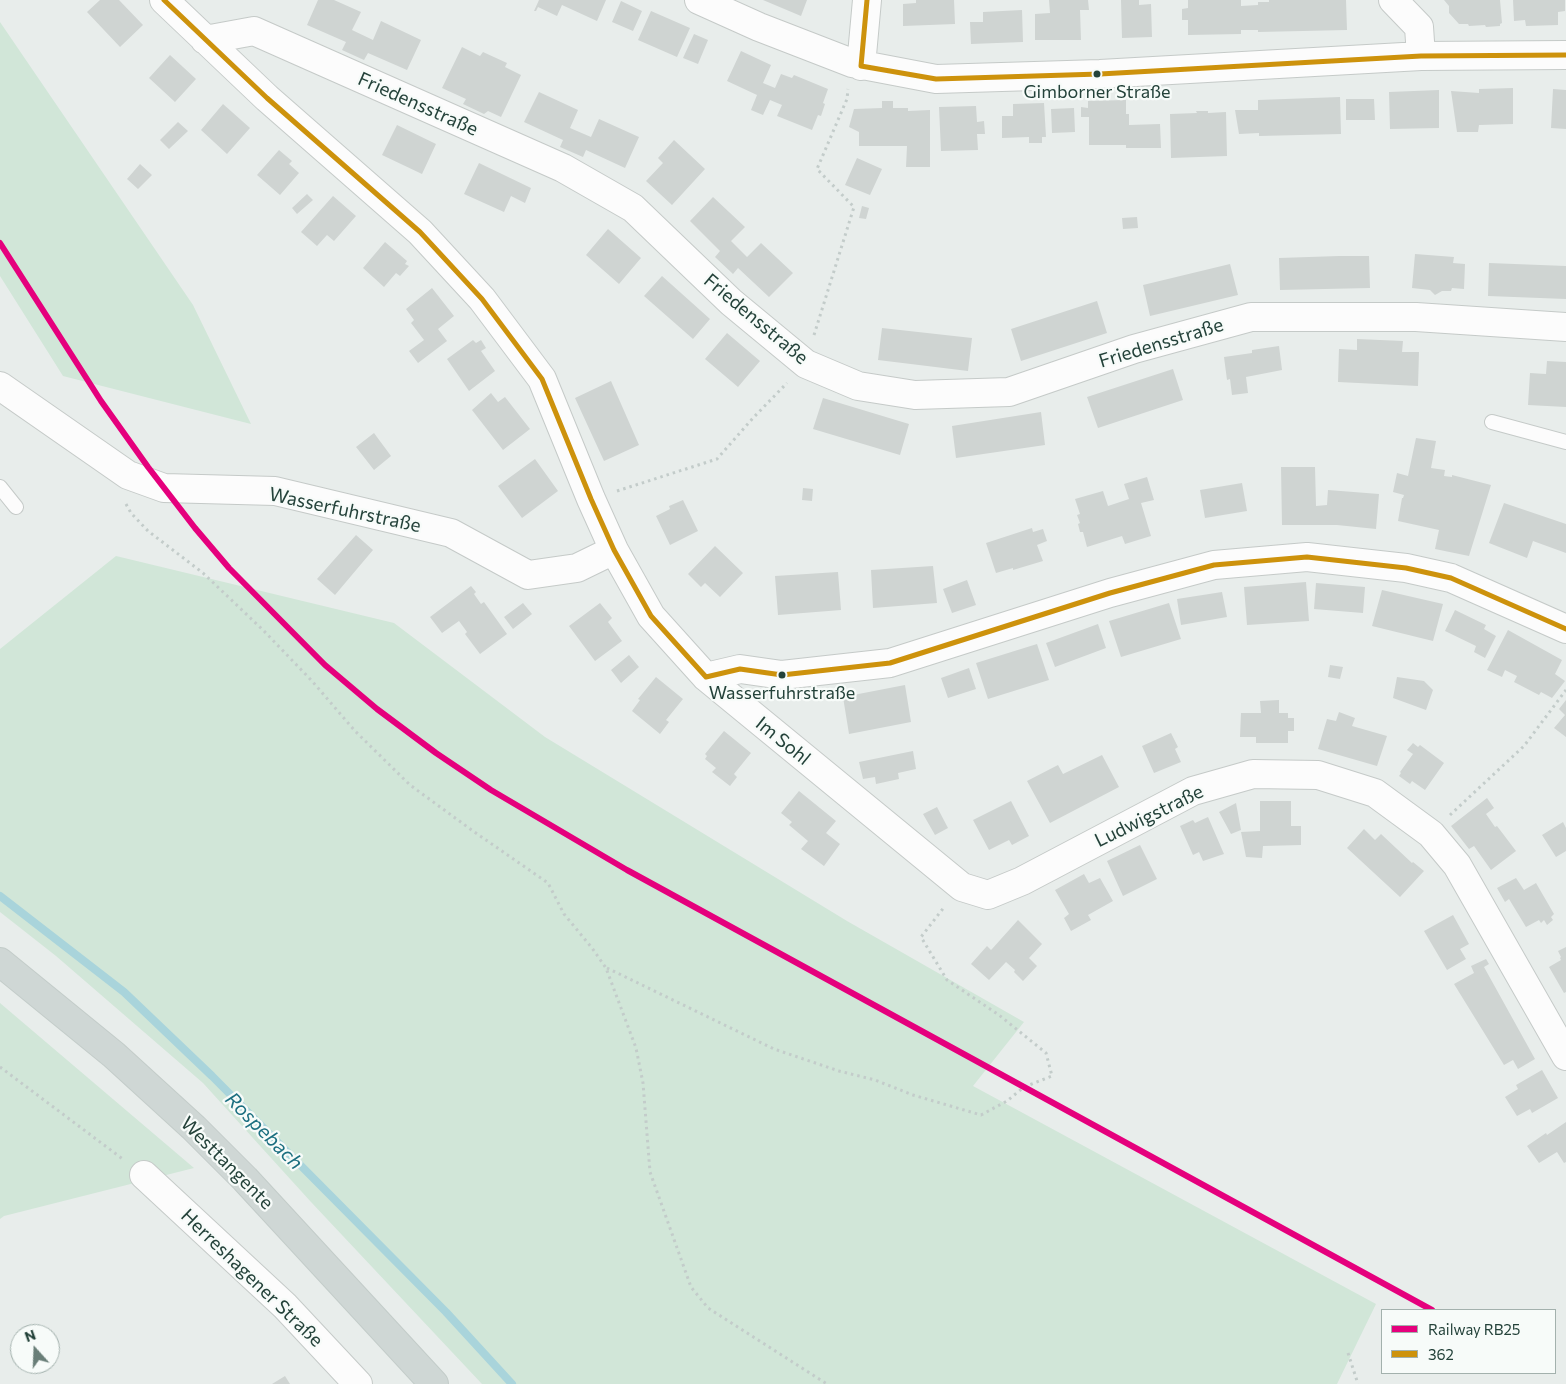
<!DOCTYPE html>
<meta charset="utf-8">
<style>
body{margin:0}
#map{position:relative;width:1566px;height:1384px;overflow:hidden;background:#e8edeb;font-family:Commissioner,sans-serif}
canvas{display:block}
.legend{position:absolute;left:1381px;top:1309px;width:175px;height:65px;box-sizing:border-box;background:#f7fbf9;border:1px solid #a3b1ad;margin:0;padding:6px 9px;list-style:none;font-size:15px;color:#24423a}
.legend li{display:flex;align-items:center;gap:10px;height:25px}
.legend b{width:25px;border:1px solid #a3b1ad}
.north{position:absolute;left:10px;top:1324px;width:50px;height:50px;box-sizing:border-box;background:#f7fbf9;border:1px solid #a3b1ad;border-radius:50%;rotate:340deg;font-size:14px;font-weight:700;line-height:20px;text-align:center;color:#24423a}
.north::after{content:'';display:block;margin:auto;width:18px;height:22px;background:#697e78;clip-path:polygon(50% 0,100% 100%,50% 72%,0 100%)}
</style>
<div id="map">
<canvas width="1566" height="1384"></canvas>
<ul class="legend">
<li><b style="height:6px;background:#e5007d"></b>Railway RB25</li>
<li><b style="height:6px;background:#cd920c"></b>362</li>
</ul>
<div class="north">N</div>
</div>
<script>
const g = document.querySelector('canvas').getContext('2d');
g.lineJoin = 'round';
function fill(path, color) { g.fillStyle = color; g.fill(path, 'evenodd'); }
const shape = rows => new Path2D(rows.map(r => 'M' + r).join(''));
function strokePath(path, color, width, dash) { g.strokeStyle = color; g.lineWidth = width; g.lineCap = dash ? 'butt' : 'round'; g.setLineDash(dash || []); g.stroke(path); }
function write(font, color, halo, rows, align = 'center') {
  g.font = font + ' Commissioner,sans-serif'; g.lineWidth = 4.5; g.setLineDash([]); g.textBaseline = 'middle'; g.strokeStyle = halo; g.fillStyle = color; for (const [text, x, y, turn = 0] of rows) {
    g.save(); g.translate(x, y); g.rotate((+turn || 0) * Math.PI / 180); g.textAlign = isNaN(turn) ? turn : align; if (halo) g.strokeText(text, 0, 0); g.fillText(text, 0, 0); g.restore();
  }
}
const green = shape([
 [0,22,193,305,251,424,63,376,0,276],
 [116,556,394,623,545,737,847,921,1024,1022,973,1086,1376,1304,1337,1384,482,1384,311,1202,203,1083,56,956,0,912,0,649],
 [0,1003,194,1168,4,1216,0,1219]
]);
const stream = shape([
 [0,896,124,992,212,1076,446,1312,512,1384]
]);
const building = shape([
 [100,0,119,0,143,25,120,47,87,12],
 [318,0,334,0,361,12,352,30,373,40,381,21,421,40,407,70,368,53,364,60,342,50,346,42,307,25],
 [539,0,606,0,597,21,562,5,557,16,538,7,536,11,534,11],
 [763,0,807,0,801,16],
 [916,0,954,0,955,24,903,26,903,4,916,3],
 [1049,0,1088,0,1089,10,1080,10,1081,40,1035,40,1035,14,1050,13],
 [1121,0,1139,0,1139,5,1151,4,1152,37,1122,38],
 [1188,0,1241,0,1241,6,1258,5,1258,2,1269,2,1269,0,1346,0,1347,30,1258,32,1258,30,1241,30,1241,34,1188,35,1188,20,1182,20,1182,9,1188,8],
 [1444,0,1500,0,1502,23,1500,24,1500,26,1486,27,1485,25,1469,26,1468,24,1459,24,1449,13,1449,6],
 [1513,0,1565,0,1565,11,1558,12,1558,25,1526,26,1525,20,1514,21],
 [621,1,642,11,633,31,612,22],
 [1022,10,1023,42,971,44,970,22,983,22,983,12],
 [651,11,690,28,677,57,638,40],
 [694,34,708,40,698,64,683,58],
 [462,47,480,56,483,52,507,63,505,67,521,75,501,117,488,111,484,114,463,104,466,99,442,88],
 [741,51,771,65,763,83,775,88,781,74,792,78,794,75,828,89,823,103,825,104,821,116,818,115,812,130,777,116,782,105,770,100,763,115,751,110,757,95,727,81],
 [170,55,196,79,175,102,149,78],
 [1513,88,1513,124,1479,125,1478,132,1457,132,1451,91,1479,93,1479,89],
 [1553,89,1566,90,1566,129,1551,128],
 [1439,90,1439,128,1390,129,1389,92],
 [539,92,578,110,570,128,591,137,599,119,639,137,625,168,586,150,583,157,560,147,563,140,524,122],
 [1340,97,1341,134,1259,136,1259,133,1239,134,1235,110,1258,110,1258,100],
 [1346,99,1374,99,1375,120,1346,120],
 [1126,100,1126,114,1129,114,1129,125,1160,124,1161,148,1126,148,1126,145,1089,145,1089,117,1081,117,1081,107,1088,108,1088,101],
 [882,101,893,101,893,108,908,108,908,111,930,110,930,167,906,167,907,146,859,146,859,132,849,127,854,109,882,108],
 [1044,103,1046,137,1042,137,1042,143,1029,143,1029,137,1002,138,1002,116,1013,116,1013,104],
 [223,104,250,128,227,154,201,130],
 [976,106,977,122,984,121,985,134,977,134,978,150,941,151,939,107],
 [1074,108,1075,132,1052,133,1051,109],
 [1196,111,1208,111,1208,113,1226,112,1227,156,1171,158,1170,114,1197,113],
 [178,122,188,131,169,149,160,140],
 [397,125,436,144,422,174,382,155],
 [674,140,705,169,672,205,646,181,663,163,658,158],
 [279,150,292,161,289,164,299,173,280,195,257,175],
 [857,158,882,169,870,195,845,185],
 [479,163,531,188,525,203,511,196,504,212,464,194],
 [140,164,152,175,138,189,127,179],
 [307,194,313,200,297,214,292,208],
 [333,196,356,216,334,241,327,235,317,246,301,232],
 [713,197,745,227,731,241,747,257,761,243,793,273,769,297,738,268,733,274,715,257,720,251,690,221],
 [862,206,869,208,866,219,859,218],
 [1137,217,1138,228,1123,229,1122,218],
 [608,229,641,258,619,284,586,255],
 [385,242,407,261,405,264,409,266,400,276,396,273,384,287,363,268],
 [1415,254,1454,257,1453,263,1465,264,1464,289,1452,288,1451,291,1442,291,1435,295,1430,290,1412,288],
 [1339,256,1369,256,1370,288,1280,290,1279,258],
 [1489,263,1566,266,1566,299,1488,296],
 [1230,264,1238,295,1150,316,1143,285],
 [662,276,710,319,693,339,644,296],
 [432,288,454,316,438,329,447,341,418,363,409,351,424,340,411,323,414,320,406,309],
 [1097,301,1107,333,1021,361,1011,329],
 [882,328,972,338,968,371,878,360],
 [727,333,760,361,738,387,705,359],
 [1357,339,1403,341,1402,352,1419,352,1418,386,1338,382,1339,349,1357,350],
 [473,340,476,343,481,340,486,348,481,351,495,371,469,391,447,359],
 [1279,346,1282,370,1246,377,1248,393,1232,395,1230,379,1227,380,1224,357,1252,353,1252,350],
 [1547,361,1566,362,1566,407,1528,405,1530,373,1546,374],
 [1173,369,1183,400,1098,428,1087,397],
 [611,381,639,445,604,461,575,398],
 [491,393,498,402,505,397,530,429,503,450,472,410],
 [823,398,909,424,900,455,813,429],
 [1041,412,1045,445,956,458,952,426],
 [374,433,391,456,374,470,356,447],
 [1416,438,1436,441,1431,468,1445,470,1444,476,1452,477,1452,475,1491,485,1469,556,1435,549,1439,530,1398,521,1402,498,1403,498,1404,495,1393,492,1397,473,1408,476],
 [535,459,558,491,522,518,498,486],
 [1281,467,1315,467,1316,506,1327,505,1328,490,1379,494,1376,529,1337,525,1282,525],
 [1147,477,1154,500,1141,503,1151,536,1125,544,1122,536,1087,547,1083,532,1080,532,1078,524,1080,523,1077,515,1080,514,1075,499,1103,491,1108,506,1129,499,1124,484],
 [1242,483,1247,511,1205,518,1200,490],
 [803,488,813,489,812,501,802,500],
 [683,500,698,531,670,545,656,516,670,509,669,506],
 [1504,503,1566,524,1566,553,1533,541,1527,558,1489,543],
 [1032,528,1033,532,1043,529,1047,541,1037,545,1043,561,1013,570,1013,568,996,573,986,543],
 [356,535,373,550,335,595,317,579],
 [715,546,743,573,720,597,705,583,701,587,688,574],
 [933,566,937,603,873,608,871,570],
 [838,572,841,610,778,615,775,576],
 [967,580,976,605,952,613,943,589],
 [1306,582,1309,621,1247,625,1244,587],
 [1316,583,1365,587,1363,613,1314,609],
 [471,586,476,592,474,594,481,604,484,602,507,634,480,654,465,634,467,632,459,621,442,633,430,617],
 [1382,590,1443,604,1433,641,1372,626],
 [1222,592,1227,617,1181,625,1177,599],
 [523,603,532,614,513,629,504,617],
 [600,603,612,618,608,622,622,641,595,661,569,626],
 [1169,603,1181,639,1121,657,1109,621],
 [1455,610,1486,625,1484,629,1496,636,1485,658,1474,652,1476,646,1445,631],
 [1098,624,1106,648,1055,667,1046,643],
 [1508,630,1562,660,1555,674,1565,681,1552,698,1541,692,1539,695,1514,682,1517,676,1505,670,1502,677,1487,670],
 [1037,644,1049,680,988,699,976,663],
 [629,655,639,667,621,683,611,670],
 [1330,665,1343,667,1340,679,1328,677],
 [969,668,976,689,948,698,941,678],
 [656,677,683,699,666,720,669,722,660,734,632,711,640,700,638,699],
 [1397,677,1424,681,1433,690,1426,710,1393,698],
 [905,685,911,722,849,734,843,697],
 [1279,700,1279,713,1288,713,1288,718,1294,718,1294,731,1288,731,1288,743,1256,743,1256,737,1240,737,1241,713,1261,713,1260,701],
 [1566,700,1566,737,1554,728,1565,715,1559,709],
 [1339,712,1355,718,1352,726,1387,736,1377,766,1318,749,1327,719,1336,721],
 [724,731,751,753,734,774,737,777,730,786,712,772,716,768,705,759,707,756,705,754],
 [1171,733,1178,747,1175,749,1181,762,1154,773,1142,746],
 [1413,743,1418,747,1420,745,1444,763,1425,790,1412,781,1410,784,1399,776,1401,773,1400,772,1413,754,1407,750],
 [913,751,916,769,898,773,899,779,876,784,875,777,863,779,859,762],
 [1102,755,1119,787,1050,823,1027,781,1058,765,1063,774],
 [799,791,836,821,826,833,840,844,824,866,801,849,808,841,789,825,792,822,781,813],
 [1487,798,1494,808,1486,814,1495,827,1497,826,1516,851,1491,870,1474,846,1469,849,1451,826],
 [1011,801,1029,836,1012,845,1009,840,989,850,973,820],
 [1260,801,1291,801,1291,826,1301,826,1301,845,1263,846,1262,858,1246,857,1241,832,1260,831],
 [1236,803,1241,830,1231,834,1219,812],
 [937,807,948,828,935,835,923,814],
 [1208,817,1224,854,1203,861,1199,852,1193,855,1180,826,1193,820,1195,823],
 [1563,822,1566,828,1566,851,1556,857,1542,835],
 [1364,829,1375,840,1381,834,1412,863,1413,862,1424,871,1400,897,1347,848],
 [1140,845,1157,879,1123,896,1107,861],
 [1084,874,1089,883,1100,878,1113,901,1088,915,1091,920,1071,931,1064,918,1069,914,1055,890],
 [1516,878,1524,890,1536,883,1554,914,1551,917,1553,920,1547,925,1544,920,1541,923,1539,920,1526,927,1509,899,1505,902,1497,888],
 [1453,915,1469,944,1460,949,1466,959,1447,970,1424,931],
 [1018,920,1042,944,1029,958,1037,966,1023,981,1014,972,1015,970,1006,962,989,980,971,964,987,946,991,950,992,949],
 [1566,947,1566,992,1564,993,1549,967,1561,960,1560,958,1561,957,1558,951],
 [1486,959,1489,964,1484,967,1535,1059,1518,1069,1513,1060,1504,1065,1454,984,1474,973,1471,966],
 [1542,1070,1558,1098,1532,1113,1530,1109,1517,1116,1505,1097,1518,1089,1516,1085],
 [1566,1122,1566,1162,1564,1163,1557,1152,1539,1163,1527,1146,1546,1133,1547,1135],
 [285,1376,290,1384,272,1384]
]);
const path = shape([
 [814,335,854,207,817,169,847,99,848,89],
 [617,491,717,459,753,418,787,383],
 [126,504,131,513,148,531,203,573,263,630,312,681,355,731,410,785,473,831,548,883,564,914,592,948,606,968,636,1048,643,1083,650,1172,691,1287,708,1308,827,1384],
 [1450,815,1524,746,1566,690],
 [607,968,774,1049,839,1071,875,1080,913,1095,981,1115,1007,1101,1024,1087,1052,1076,1046,1053,999,1015,947,980,921,937,945,906],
 [0,1067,124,1160],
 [1348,1353,1358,1384]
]);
const lane = shape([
 [1492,422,1566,442],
 [0,487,16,507]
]);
const street = shape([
 [164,0,267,98,420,232,482,299,542,379,591,499,614,550,651,616,706,677,962,887,988,895,1022,881,1193,791,1253,774,1318,775,1375,793,1431,834,1457,865,1566,1056],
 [699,0,759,27,852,63,936,79,1100,74,1421,56,1566,55],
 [1393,0,1419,27,1421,56],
 [205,40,254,31,563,168,633,208,731,302,806,364,858,386,915,395,1009,392,1134,349,1251,317,1416,317,1566,327],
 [861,66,867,0],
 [0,386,128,475,164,488,275,491,451,533,528,575,577,568,614,550],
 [706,677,740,669,782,675,890,663,1110,593,1214,565,1307,557,1406,568,1451,578,1566,629],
 [144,1175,285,1306,358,1384]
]);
const primary = shape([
 [0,962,114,1055,194,1128,245,1179,434,1384]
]);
const bus1 = shape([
 [164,0,267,98,420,232,482,299,542,379,591,499,614,550,651,616,706,677,740,669,782,675,890,663,1110,593,1214,565,1307,557,1406,568,1451,578,1566,629],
 [867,0,861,66,936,79,1100,74,1421,56,1566,55]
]);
const rail1 = shape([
 [0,243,101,401,148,467,195,528,229,568,325,665,377,709,436,753,491,790,627,870,1432,1310]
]);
const markers = [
 [1097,74,4.5,"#24423a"],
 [782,675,4.5,"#24423a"]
];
const busNames = [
 ["Gimborner Straße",1097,92],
 ["Wasserfuhrstraße",782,693]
];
const streetNames = [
 ["Friedensstraße",418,104,24],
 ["Friedensstraße",756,319,40],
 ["Friedensstraße",1161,343,-17],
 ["Wasserfuhrstraße",345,510,12],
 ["Im Sohl",783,741,39],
 ["Ludwigstraße",1149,816,-26],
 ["Westtangente",227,1163,45],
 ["Herreshagener Straße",252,1278,44]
];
const waterNames = [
 ["Rospebach",264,1131,45]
];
fill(green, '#d1e6d8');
strokePath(stream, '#a9d4db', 8);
fill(building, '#cfd4d2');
strokePath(lane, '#c5cac8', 16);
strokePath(street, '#c5cac8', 30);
strokePath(primary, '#c3ccc9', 30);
strokePath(path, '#c3ccca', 3, [2.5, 4]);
strokePath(lane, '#fcfcfc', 14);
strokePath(street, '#fcfcfc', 28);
strokePath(primary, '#cfd7d5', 28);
strokePath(bus1, '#cd920c', 5);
strokePath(rail1, '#e5007d', 6);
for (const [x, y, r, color] of markers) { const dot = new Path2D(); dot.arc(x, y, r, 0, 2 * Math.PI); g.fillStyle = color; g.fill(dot); strokePath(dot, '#f7fbf9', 2); }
write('18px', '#24423a', '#f7fbf9', busNames);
write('19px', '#24423a', '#f7fbf9', streetNames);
write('italic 20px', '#1c6f80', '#f7fbf9', waterNames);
</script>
